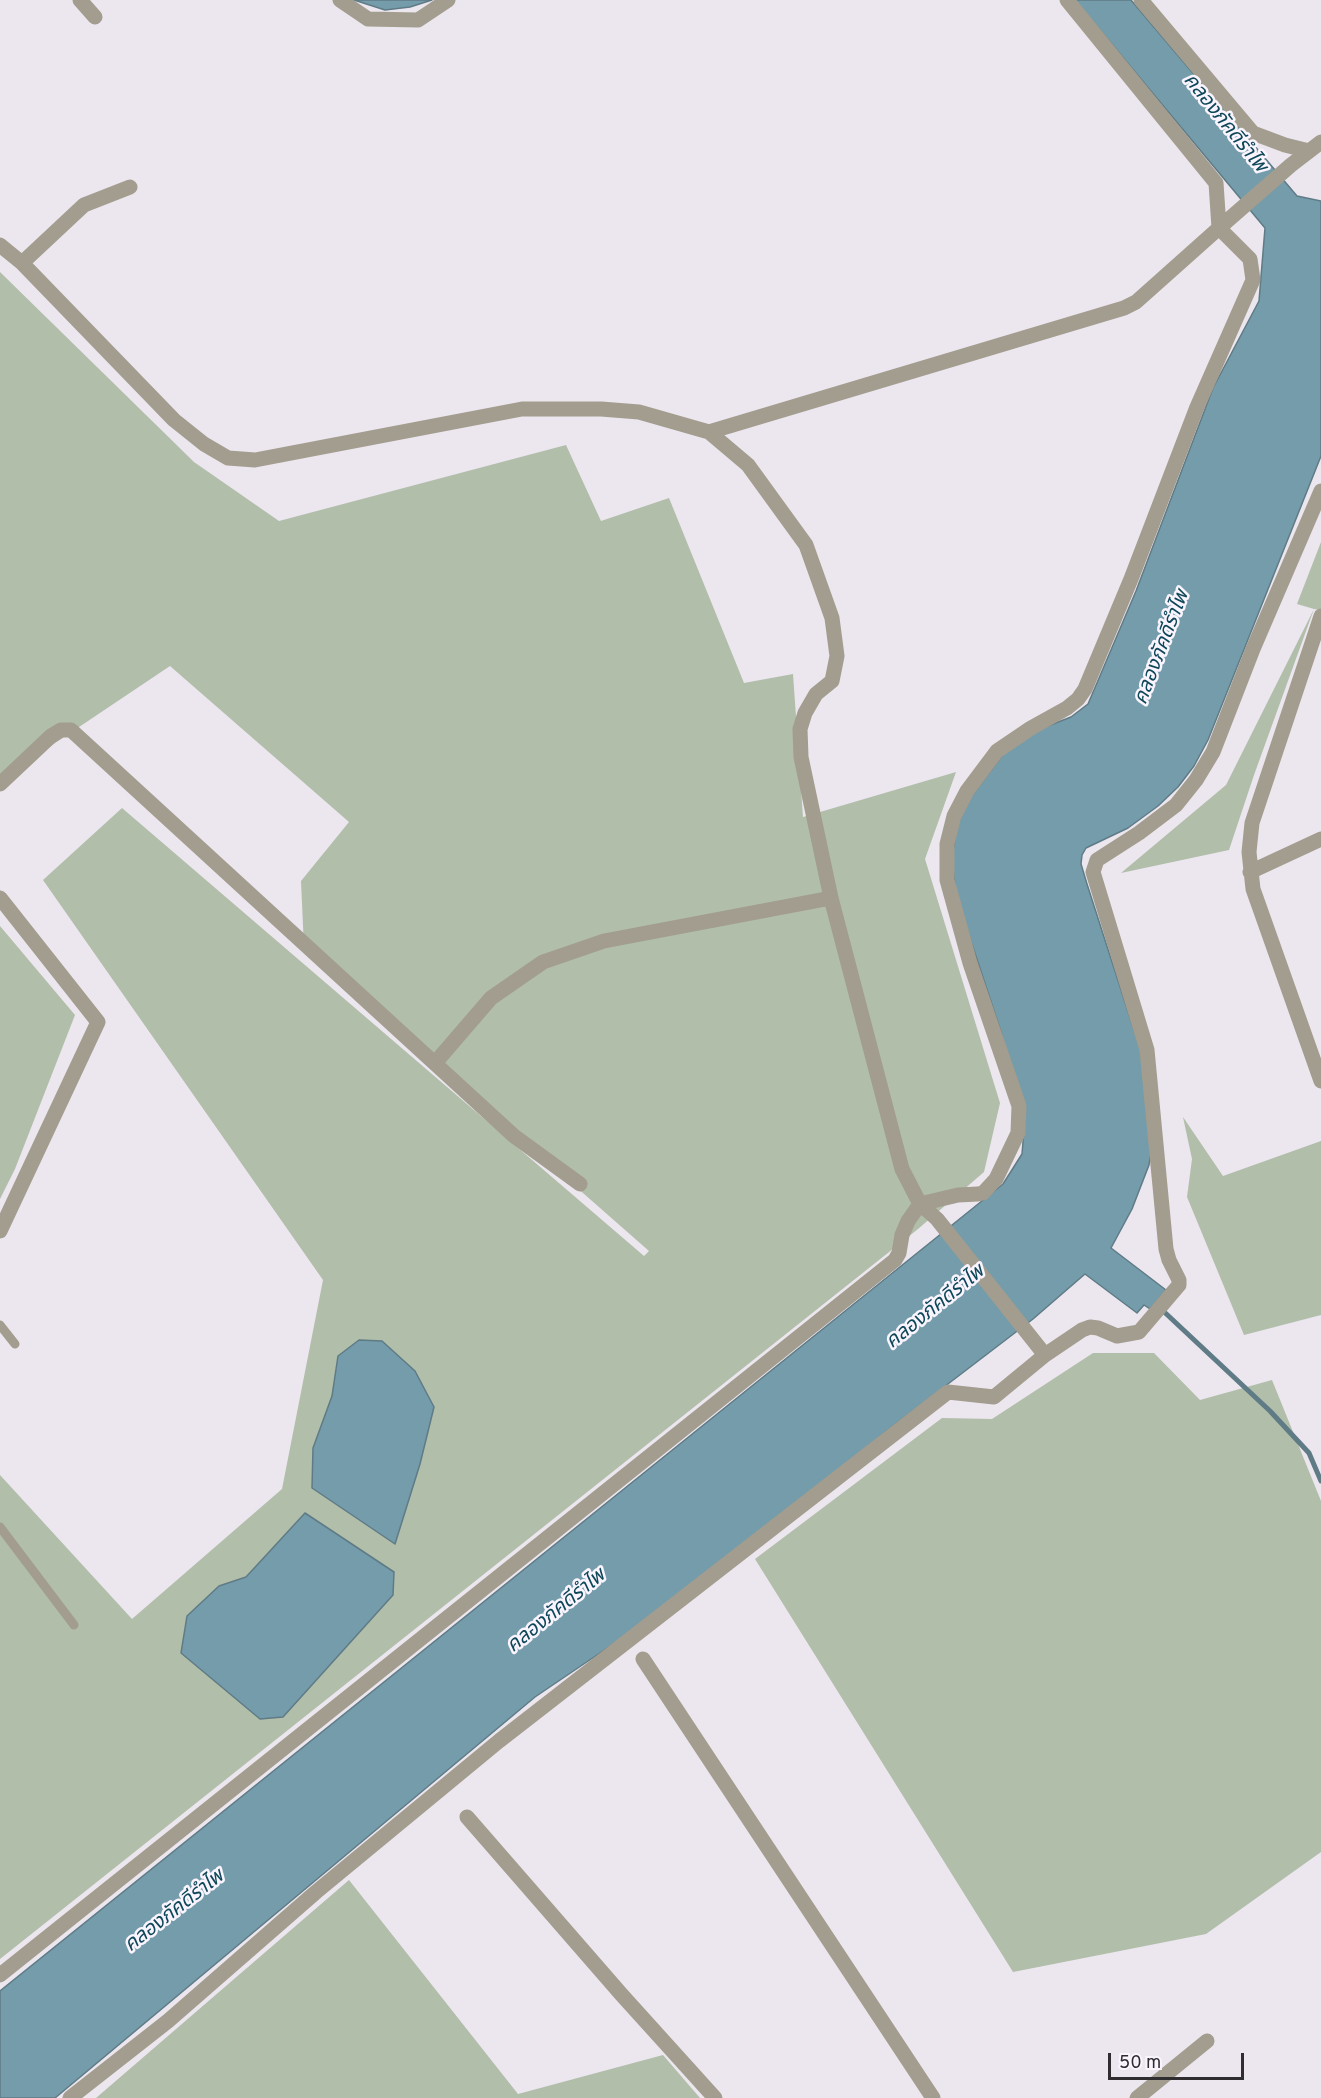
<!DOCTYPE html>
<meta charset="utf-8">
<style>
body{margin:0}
#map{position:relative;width:1321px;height:2098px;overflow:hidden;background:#ece6ef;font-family:Overpass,sans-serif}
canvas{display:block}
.scale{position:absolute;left:1108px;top:2053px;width:136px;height:27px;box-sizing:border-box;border:3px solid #2f2d30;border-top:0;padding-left:8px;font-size:18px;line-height:21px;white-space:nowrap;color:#2f2d30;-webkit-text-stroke:4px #f9f4fd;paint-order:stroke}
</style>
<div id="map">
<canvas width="1321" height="2098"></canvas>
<div class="scale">50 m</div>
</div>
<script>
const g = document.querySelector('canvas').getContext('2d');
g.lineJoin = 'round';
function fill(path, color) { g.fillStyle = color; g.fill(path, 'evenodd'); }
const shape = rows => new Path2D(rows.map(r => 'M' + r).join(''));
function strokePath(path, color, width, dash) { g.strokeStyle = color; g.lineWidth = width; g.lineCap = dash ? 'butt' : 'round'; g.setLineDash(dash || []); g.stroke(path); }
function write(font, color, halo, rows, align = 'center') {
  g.font = font + ' Overpass,"Noto Sans Thai",sans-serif'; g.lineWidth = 5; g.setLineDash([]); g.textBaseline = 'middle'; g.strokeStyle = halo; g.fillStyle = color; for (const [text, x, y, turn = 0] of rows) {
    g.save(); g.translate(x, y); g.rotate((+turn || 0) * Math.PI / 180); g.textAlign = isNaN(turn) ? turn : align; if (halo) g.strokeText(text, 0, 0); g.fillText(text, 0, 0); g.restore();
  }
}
const green = shape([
 [0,272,194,462,279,521,566,445,601,521,669,498,744,683,793,674,803,817,956,772,925,859,1000,1103,984,1172,918,1229,0,1959,0,1475,132,1619,282,1489,323,1280,43,880,122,808,644,1256,649,1251,304,948,301,881,349,822,170,666,0,780],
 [1321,542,1321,610,1314,609,1254,775,1229,850,1121,873,1226,785,1314,609,1297,604],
 [0,926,75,1015,15,1169,0,1199],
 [1183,1117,1223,1176,1321,1141,1321,1315,1244,1335,1187,1197,1192,1159],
 [1093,1353,1154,1353,1200,1400,1272,1380,1321,1501,1321,1852,1206,1934,1013,1972,755,1559,942,1418,992,1419],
 [349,1880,518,2094,663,2055,700,2098,96,2098]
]);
const water = shape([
 [354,0,432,0,410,7,385,10,354,0],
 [1075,0,1131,0,1297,196,1321,201,1321,456,1208,740,1194,766,1178,787,1158,806,1128,828,1086,848,1082,855,1081,864,1087,884,1142,1055,1153,1139,1149,1165,1132,1209,1111,1248,1166,1290,1150,1309,1144,1305,1137,1313,1085,1274,1033,1319,893,1426,668,1607,535,1697,55,2098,0,2098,0,1991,1003,1184,1022,1154,1025,1118,1001,1032,956,896,952,858,956,832,964,806,1007,749,1040,729,1071,717,1088,704,1136,591,1213,388,1259,301,1265,228,1075,0],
 [359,1340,382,1341,415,1371,434,1407,420,1464,395,1544,312,1488,313,1448,332,1396,338,1356,359,1340],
 [305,1513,394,1572,393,1595,283,1717,260,1719,181,1653,187,1616,219,1586,246,1577,305,1513]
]);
const stream = shape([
 [1160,1308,1270,1411,1309,1453,1321,1481]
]);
const lane = shape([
 [0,1325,15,1344],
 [0,1527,74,1625]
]);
const street = shape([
 [80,0,95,17],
 [340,0,368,19,418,20,448,0],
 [1141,0,1253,133,1285,145,1309,151],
 [0,245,22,263,174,420,204,444,228,458,255,460,522,409,601,409,639,412,709,432,748,465,806,545,832,618,837,656,832,681,816,694,805,713,800,729,801,757,831,898,902,1169,920,1204,937,1219,1045,1355],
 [22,263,84,205,130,187],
 [709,432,1124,308,1136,302,1219,228,1216,183,1067,0],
 [1321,616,1252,823,1249,852,1253,889,1321,1081],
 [0,784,51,736,61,730,71,730,514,1136,580,1184],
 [1250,872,1321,839],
 [0,898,98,1022,0,1231],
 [435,1063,491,998,543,962,604,941,831,898],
 [643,1659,933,2098],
 [467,1817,621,1994,715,2098],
 [0,1975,895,1260,899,1253,902,1235,908,1221,920,1204,958,1195,978,1194,983,1193,996,1179,1018,1133,1019,1106,970,963,947,880,947,844,954,816,967,791,997,751,1031,728,1067,708,1078,699,1085,689,1131,579,1197,407,1253,280,1250,259,1219,228,1291,165,1321,142],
 [70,2098,168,2021,316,1892,499,1741,948,1392,994,1397,1045,1355,1082,1330,1090,1327,1098,1328,1117,1336,1139,1332,1179,1285,1179,1280,1169,1260,1166,1249,1147,1050,1093,872,1097,860,1139,833,1176,805,1196,780,1213,752,1253,649,1321,491],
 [1137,2098,1207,2041]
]);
const waterNames = [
 ["คลองภัคดีรำไพ",1224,124,51],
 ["คลองภัคดีรำไพ",1163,648,-69],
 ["คลองภัคดีรำไพ",936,1308,-39],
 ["คลองภัคดีรำไพ",557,1612,-39],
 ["คลองภัคดีรำไพ",175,1912,-38]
];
fill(green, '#b1beaa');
fill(water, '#749cab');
strokePath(water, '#5f7b86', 1.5);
strokePath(stream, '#5f7b86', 5);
strokePath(lane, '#a29d8e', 9);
strokePath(street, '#a29d8e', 15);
write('italic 20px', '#0d4758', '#f9f4fd', waterNames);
</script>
